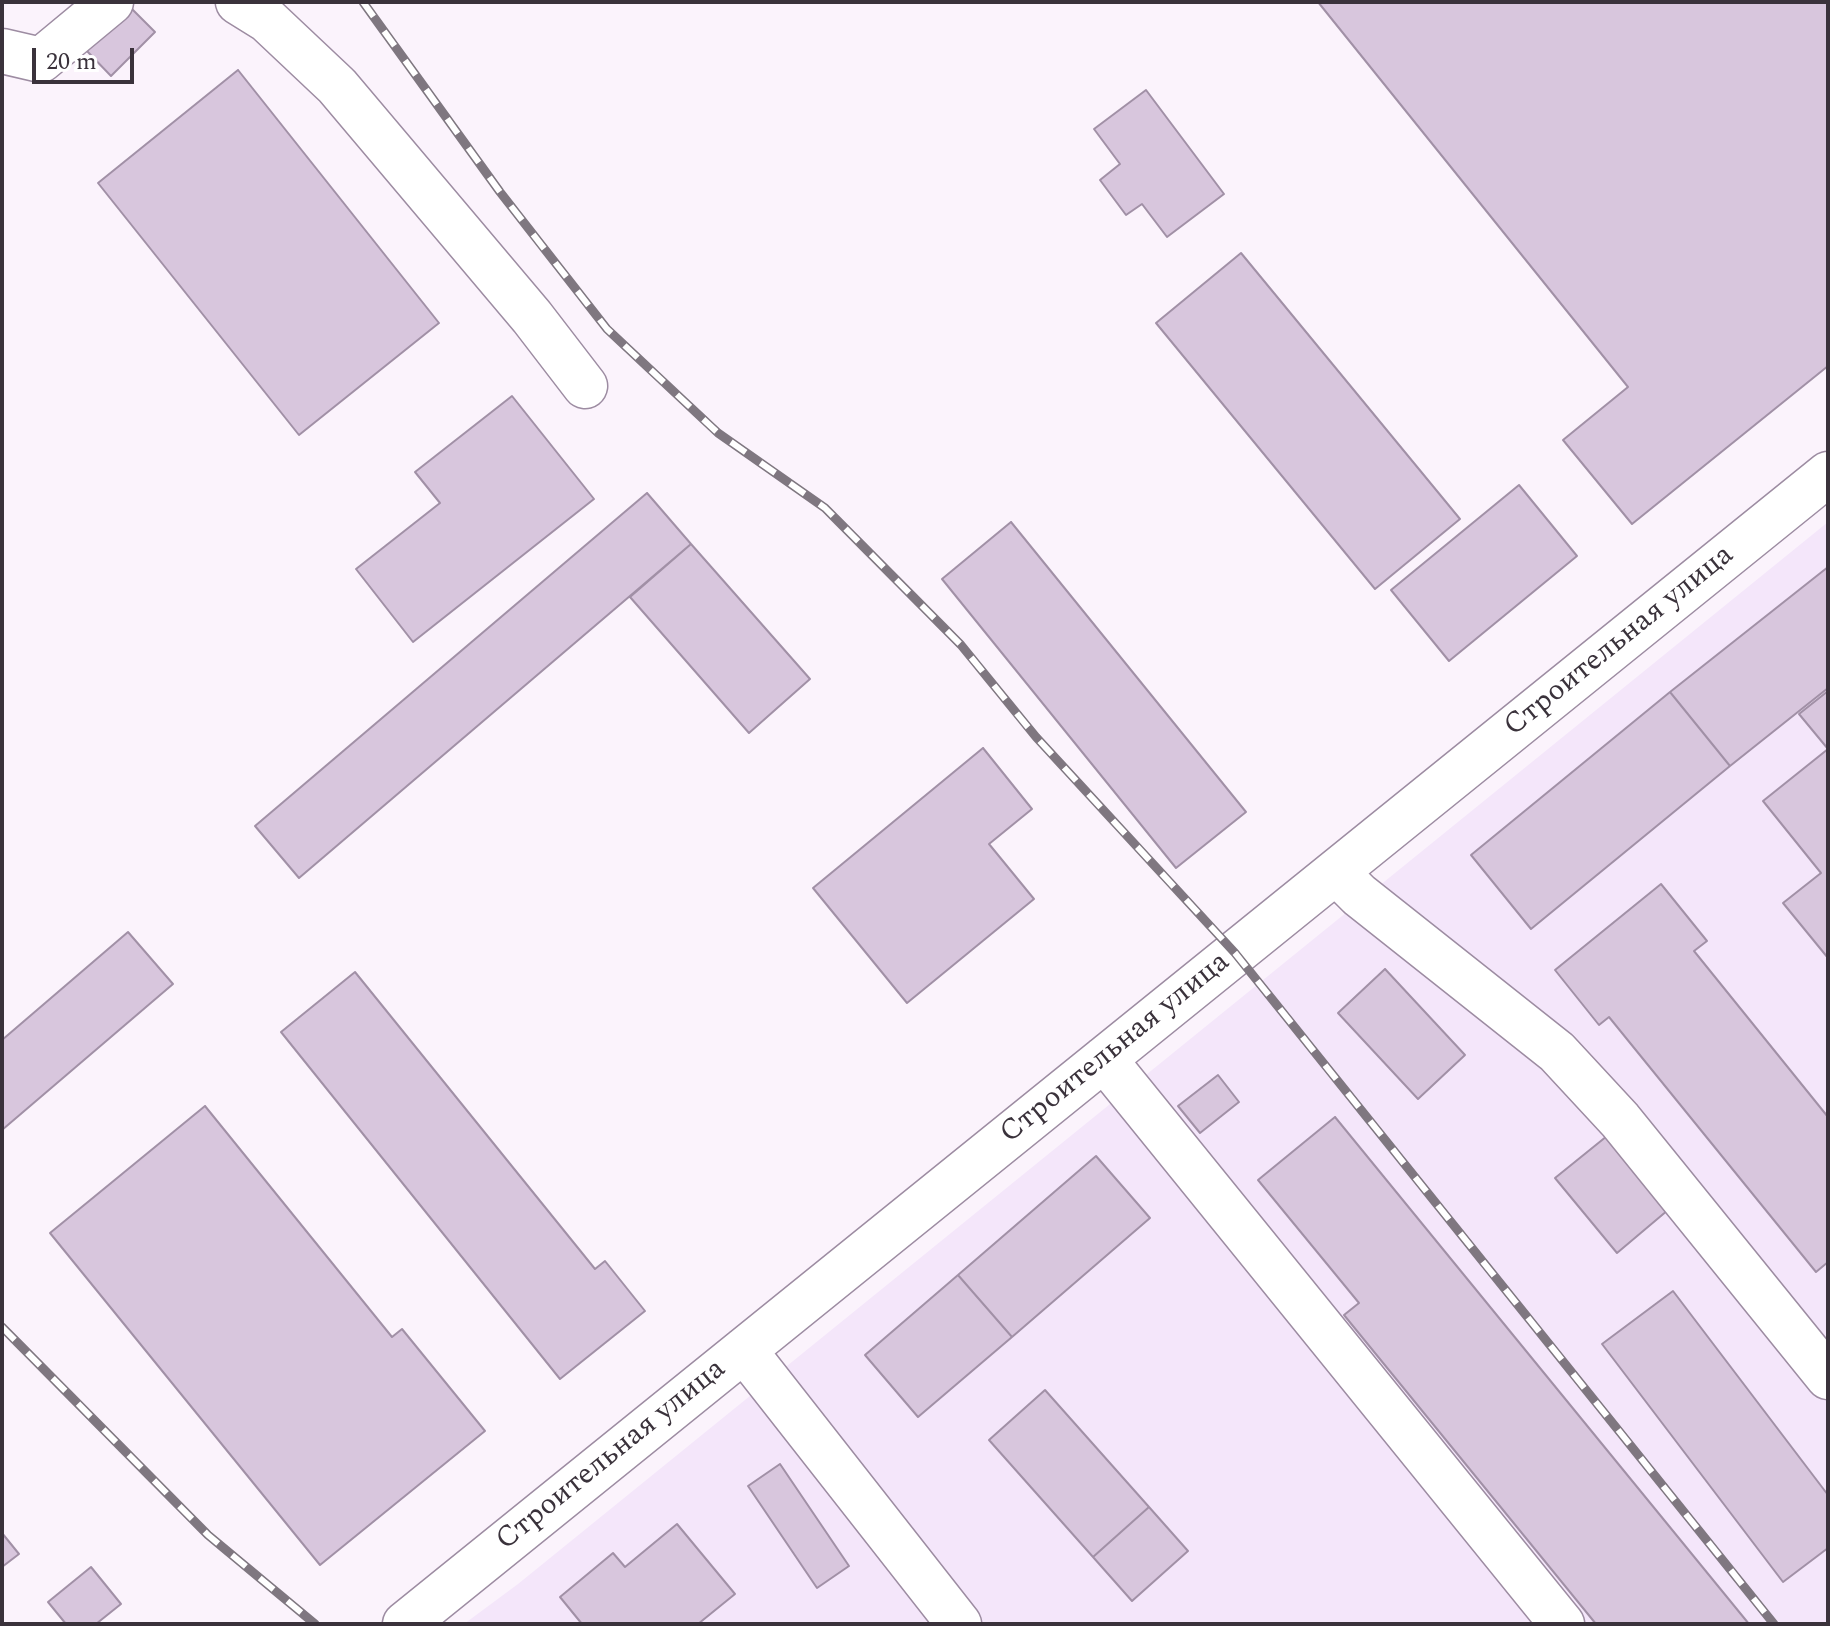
<!DOCTYPE html>
<meta charset="utf-8">
<style>
body{margin:0}
#map{position:relative;width:1830px;height:1626px;overflow:hidden;background:#fbf3fc;font-family:Spectral,serif}
canvas{display:block}
.frame{position:absolute;inset:0;border:4px solid #3a323b;pointer-events:none}
.scale{position:absolute;left:32px;top:48px;width:102px;height:36px;box-sizing:border-box;border:4px solid #3a323b;border-top:0;padding-left:10px;font-size:24px;line-height:28px;white-space:nowrap;color:#3a323b;-webkit-text-stroke:6px #fff;paint-order:stroke}
</style>
<div id="map">
<canvas width="1830" height="1626"></canvas>
<div class="frame"></div>
<div class="scale">20 m</div>
</div>
<script>
const g = document.querySelector('canvas').getContext('2d');
g.lineJoin = 'round';
function fill(path, color) { g.fillStyle = color; g.fill(path, 'evenodd'); }
const shape = rows => new Path2D(rows.map(r => 'M' + r).join(''));
function strokePath(path, color, width, dash) { g.strokeStyle = color; g.lineWidth = width; g.lineCap = dash ? 'butt' : 'round'; g.setLineDash(dash || []); g.stroke(path); }
function write(font, color, halo, rows, align = 'center') {
  g.font = font + ' Spectral,serif'; g.lineWidth = 7; g.setLineDash([]); g.textBaseline = 'middle'; g.strokeStyle = halo; g.fillStyle = color; for (const [text, x, y, turn = 0] of rows) {
    g.save(); g.translate(x, y); g.rotate((+turn || 0) * Math.PI / 180); g.textAlign = isNaN(turn) ? turn : align; if (halo) g.strokeText(text, 0, 0); g.fillText(text, 0, 0); g.restore();
  }
}
const industrial = shape([
 [1828,522,1828,1624,464,1624,518,1584]
]);
const building = shape([
 [1318,2,1828,2,1828,366,1632,524,1563,440,1628,387,1318,2],
 [129,6,155,32,111,76,85,49,129,6],
 [238,70,439,323,299,435,98,183,238,70],
 [1146,90,1224,194,1167,237,1142,204,1126,215,1100,180,1120,164,1094,129,1146,90],
 [1241,253,1460,519,1375,589,1156,323,1241,253],
 [512,396,594,499,413,642,356,569,440,503,415,472,512,396],
 [1519,485,1577,556,1449,661,1391,590,1519,485],
 [647,493,691,544,299,878,255,826,647,493],
 [1011,522,1246,812,1176,868,942,579,1011,522],
 [691,544,810,679,749,733,630,597,691,544],
 [1828,567,1828,688,1730,766,1670,692,1828,567],
 [1828,691,1828,958,1783,903,1821,873,1763,801,1828,749,1799,714,1828,691],
 [1670,692,1730,766,1531,929,1471,855,1670,692],
 [983,748,1032,809,989,844,1034,899,907,1003,813,888,983,748],
 [1661,884,1707,941,1694,951,1828,1117,1828,1262,1816,1272,1609,1017,1599,1025,1555,970,1661,884],
 [128,932,173,984,2,1130,2,1040,128,932],
 [1385,969,1465,1055,1418,1099,1338,1013,1385,969],
 [355,972,595,1269,605,1261,645,1311,560,1379,281,1032,355,972],
 [1218,1075,1239,1102,1200,1133,1178,1106,1218,1075],
 [205,1106,392,1337,402,1329,485,1431,320,1565,50,1233,205,1106],
 [1335,1117,1749,1624,1596,1624,1344,1315,1359,1303,1258,1180,1335,1117],
 [1607,1136,1668,1210,1617,1253,1555,1178,1607,1136],
 [1096,1156,1150,1218,1012,1337,958,1275,1096,1156],
 [958,1275,1012,1337,918,1417,865,1355,958,1275],
 [1673,1291,1828,1495,1828,1548,1783,1582,1602,1344,1673,1291],
 [1045,1390,1149,1507,1093,1557,989,1440,1045,1390],
 [780,1464,849,1566,817,1588,748,1486,780,1464],
 [1149,1507,1188,1551,1132,1601,1093,1557,1149,1507],
 [677,1524,735,1594,698,1624,582,1624,560,1597,613,1553,625,1567,677,1524],
 [2,1533,19,1554,2,1567,2,1533],
 [91,1567,121,1604,96,1624,66,1624,48,1602,91,1567]
]);
const minor = shape([
 [238,2,267,20,337,86,532,317,585,386],
 [2,51,41,60,111,2],
 [1336,872,1359,895,1557,1052,1620,1120,1828,1377],
 [1104,1059,1562,1624],
 [744,1350,959,1624],
 [405,1624,1828,474]
]);
const rail = shape([
 [363,2,500,192,607,329,718,433,825,508,961,645,1036,737,1235,953,1774,1624],
 [2,1327,208,1535,315,1624]
]);
const streetNames = [
 ["Строительная улица",1620,642,-39],
 ["Строительная улица",1116,1049,-39],
 ["Строительная улица",612,1456,-39]
];
fill(industrial, '#f4e6fa');
fill(building, '#d8c6dd');
strokePath(building, '#a190a6', 2);
strokePath(minor, '#9d8ca2', 47);
strokePath(minor, '#fff', 44);
strokePath(rail, '#7f7780', 9);
strokePath(rail, '#fff', 6, [18]);
write('30px', '#3a323b', '#fff', streetNames);
</script>
